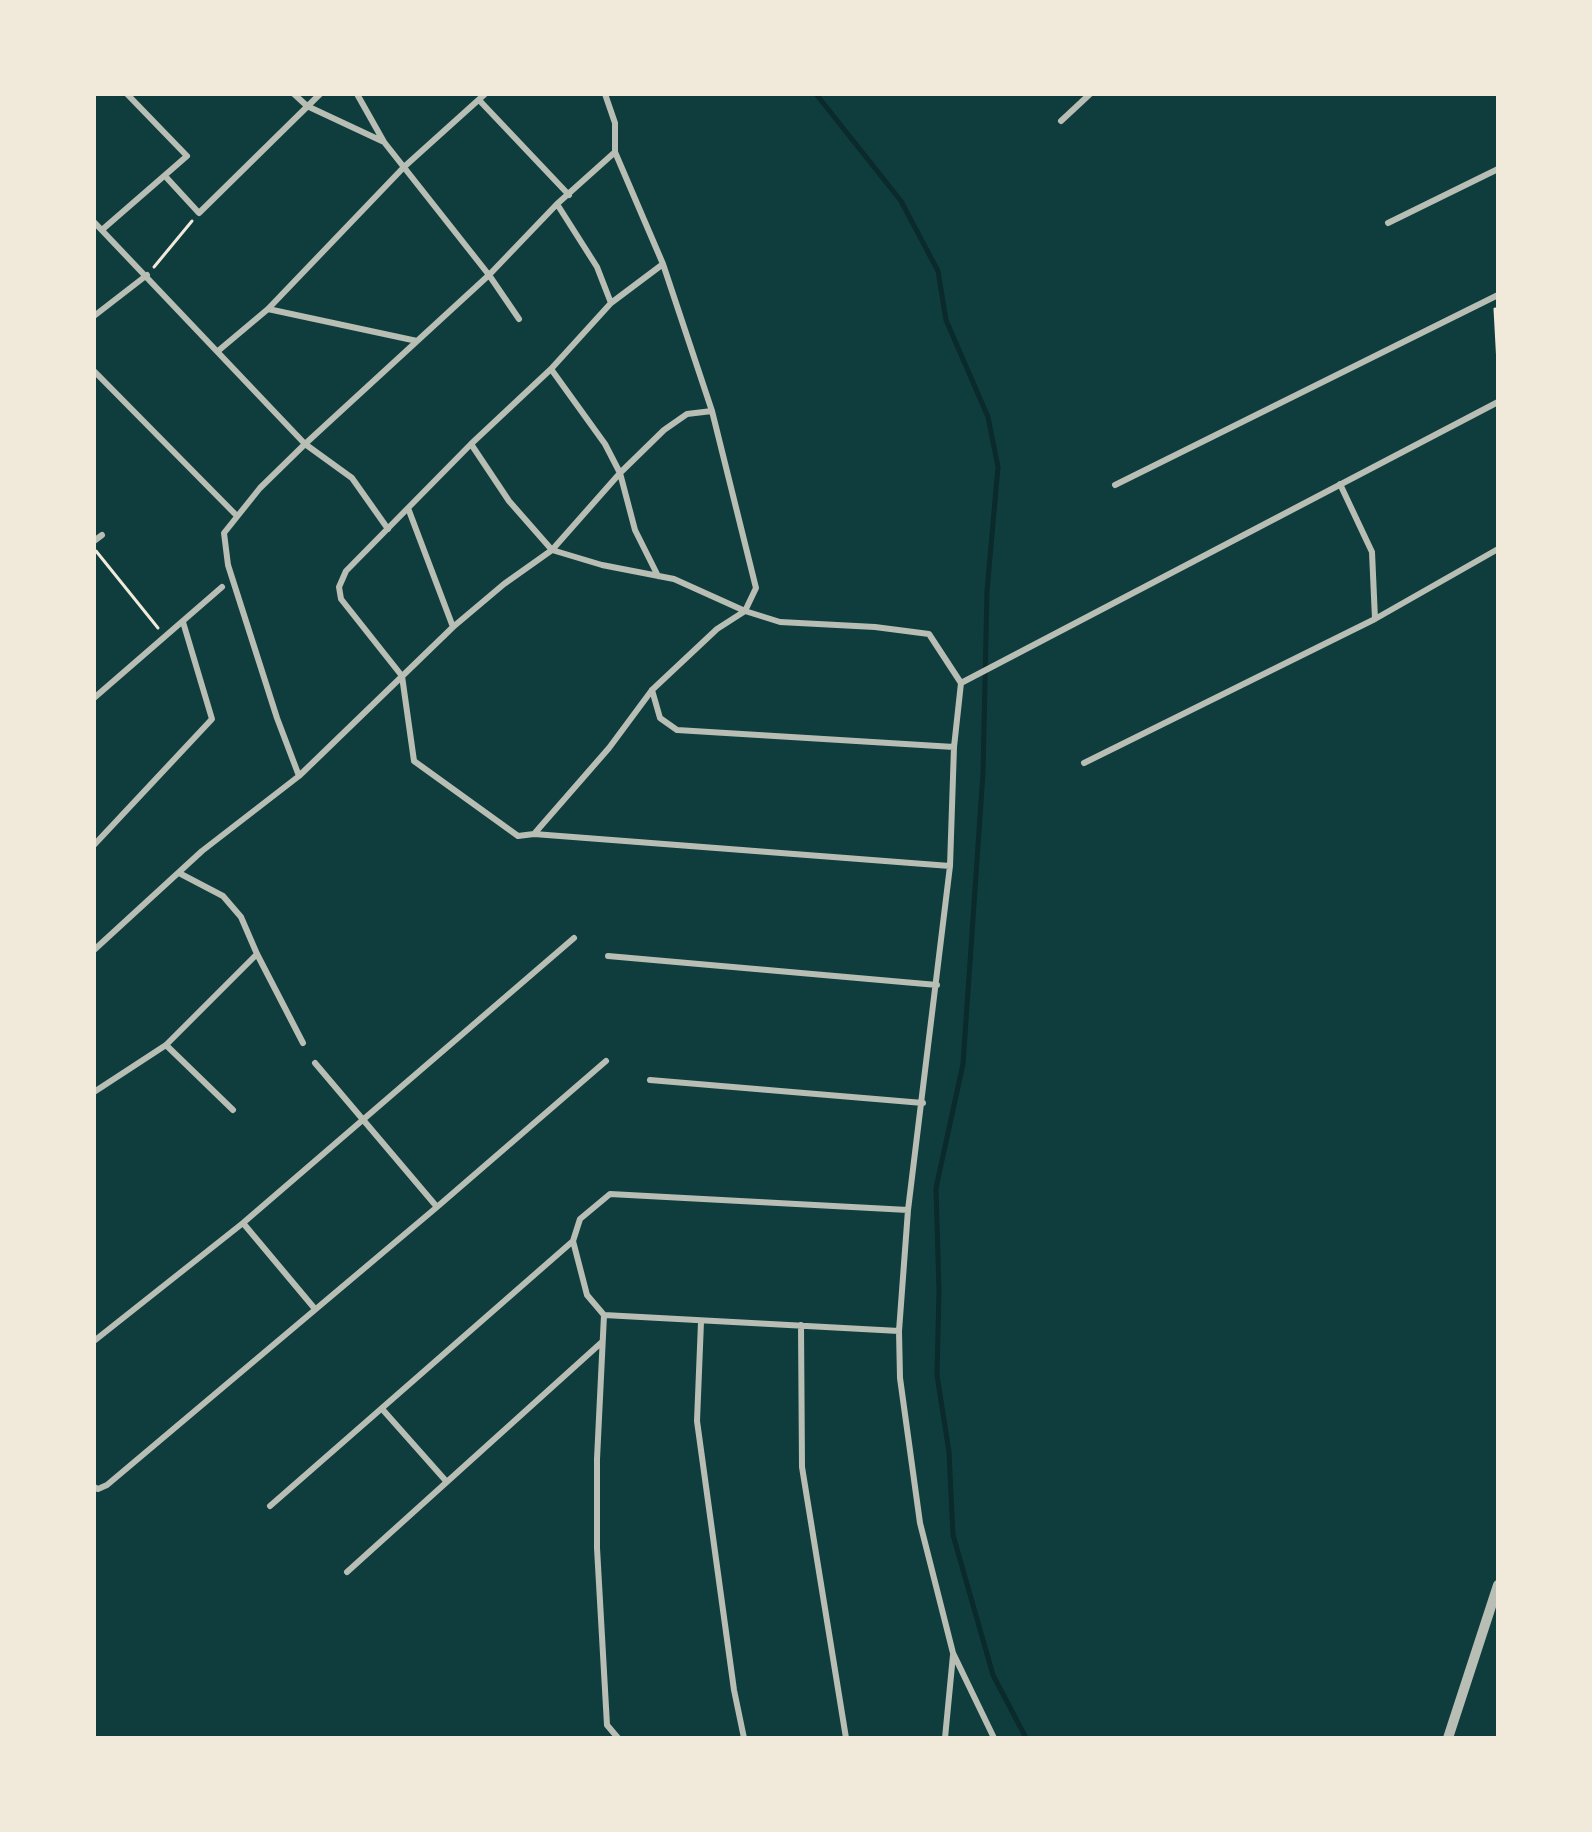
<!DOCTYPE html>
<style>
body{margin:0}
#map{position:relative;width:1592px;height:1832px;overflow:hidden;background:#0f3d3e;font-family:"Varela Round",sans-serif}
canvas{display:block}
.frame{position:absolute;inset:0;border:96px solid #f1e9da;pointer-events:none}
</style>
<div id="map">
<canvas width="1592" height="1832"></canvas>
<div class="frame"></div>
</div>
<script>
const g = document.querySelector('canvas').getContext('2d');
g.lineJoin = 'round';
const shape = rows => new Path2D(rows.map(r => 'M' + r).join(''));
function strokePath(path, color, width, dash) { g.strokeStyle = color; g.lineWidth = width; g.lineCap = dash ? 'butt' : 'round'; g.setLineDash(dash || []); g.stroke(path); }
const stream = shape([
 [816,94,901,201,938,271,946,320,988,417,998,467,987,591,983,773,963,1064,936,1188,939,1291,937,1375,949,1452,953,1535,993,1675,1026,1738]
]);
const path = shape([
 [154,267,192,221],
 [1495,309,1498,364],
 [96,551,158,628]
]);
const minor = shape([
 [294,94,307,106,384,142,489,275,519,319],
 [357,94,384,142],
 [479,100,569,195],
 [1061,121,1090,94],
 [165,176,199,213,320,94],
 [557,204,597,267,611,303],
 [94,222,305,444,352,478,388,529],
 [1388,223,1498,169],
 [103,229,187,156,127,94],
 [268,309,417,341],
 [94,316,147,275],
 [218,351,268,309,404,167,485,94],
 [551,369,605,444,620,473,635,530,658,576],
 [94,371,237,516],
 [471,444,509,501,552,550,602,565,674,579,745,611,780,622,875,627,929,634,961,683,954,747,950,866,908,1210,899,1331,900,1378,920,1523,953,1653,994,1738],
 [1340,484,1372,552,1375,619],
 [1115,485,1498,295],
 [408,508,453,627],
 [94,541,102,535],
 [402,676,414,761,518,836,534,834,950,866],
 [402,676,341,599,339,587,346,571,471,444,551,369,611,303,663,264],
 [961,683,1498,402],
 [652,690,660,718,677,730,954,747],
 [94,698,222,587],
 [1084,763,1375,619,1498,549],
 [299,776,277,718,228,565,224,533,260,488,305,444,489,275,557,204,615,152],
 [534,834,609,748,652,690,717,629,745,611,756,588,712,411,663,264,615,152,615,123,605,94],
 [94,845,212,719,183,622],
 [179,873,223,896,241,917,257,954,303,1043],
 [94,950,202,851,299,776,453,627,504,584,552,550,620,473,664,430,687,414,712,411],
 [608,956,937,985],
 [166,1045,233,1110],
 [315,1063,437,1207],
 [650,1080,923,1103],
 [94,1092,166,1045,257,954],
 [243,1223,315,1309],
 [604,1315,899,1331],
 [701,1322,697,1421,734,1690,744,1738],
 [801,1325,802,1467,846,1738],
 [94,1341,243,1223,574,938],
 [383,1410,446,1481],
 [94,1487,98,1489,107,1485,437,1207,606,1061],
 [270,1506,573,1241],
 [347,1572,602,1342],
 [618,1738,607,1725,597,1548,597,1459,604,1315,587,1295,573,1241,580,1219,610,1194,908,1210],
 [945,1738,953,1655]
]);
const tertiary = shape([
 [1448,1738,1498,1585]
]);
strokePath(stream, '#0a2a2b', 5);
strokePath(path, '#f1e9da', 3);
strokePath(minor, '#b8beb3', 6);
strokePath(tertiary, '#b8beb3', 10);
</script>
